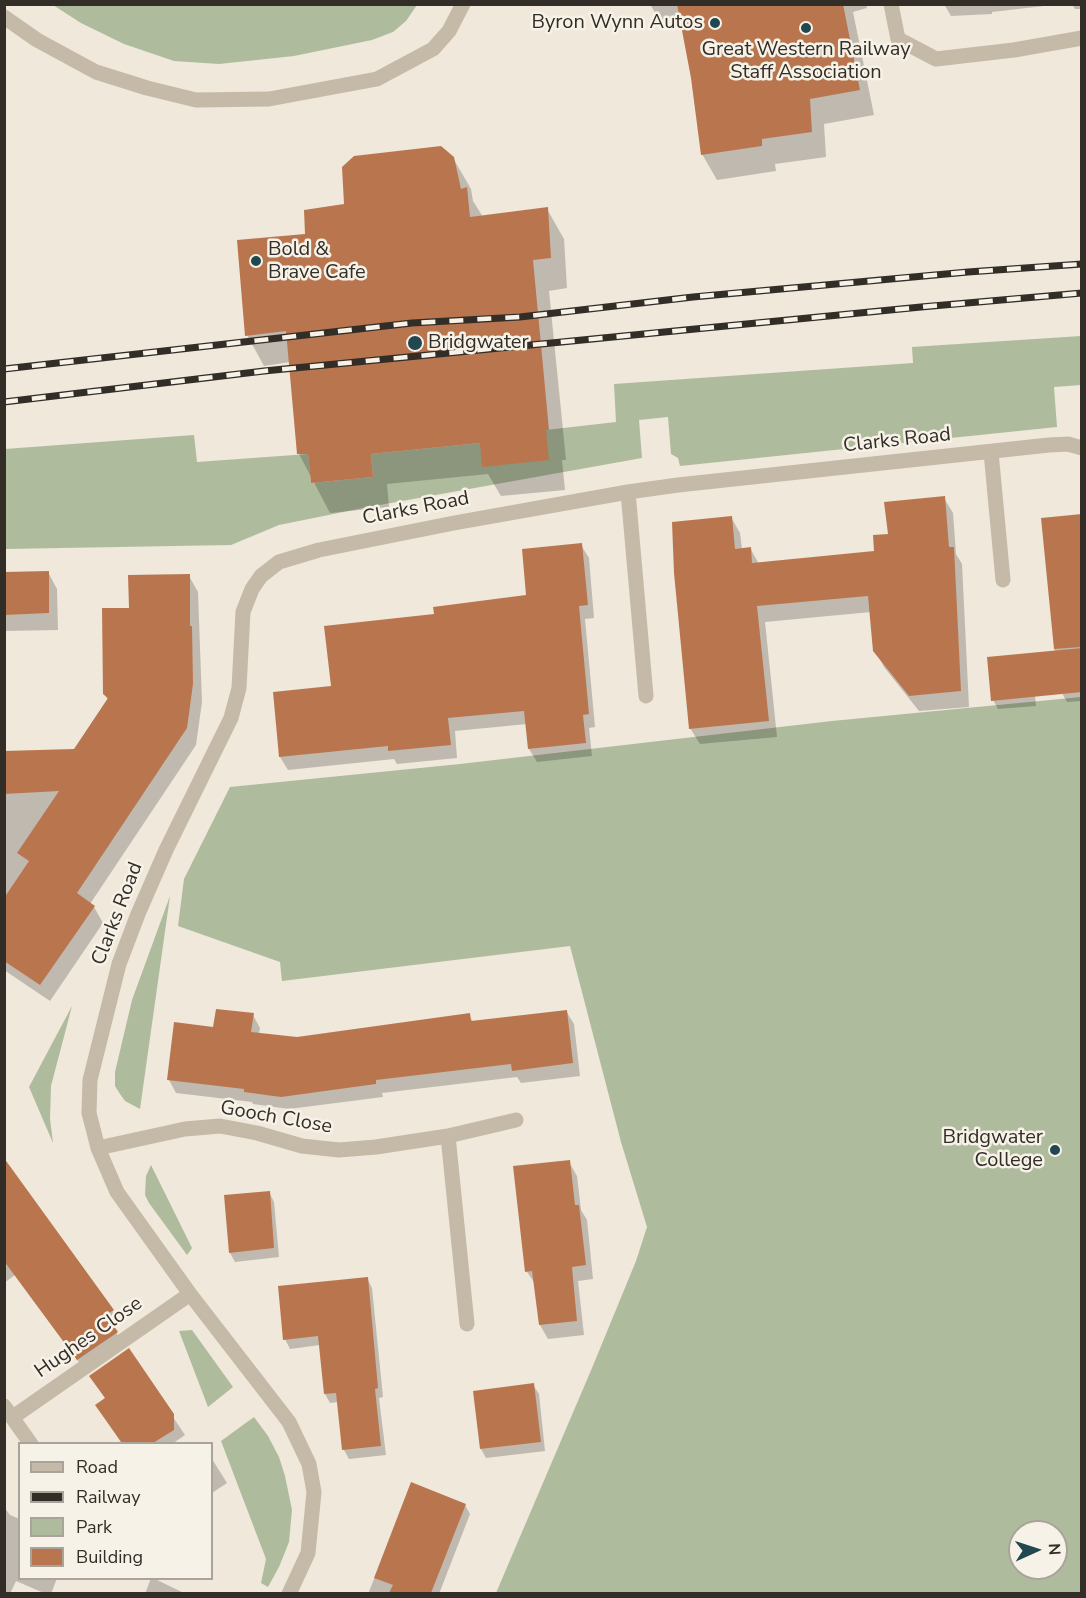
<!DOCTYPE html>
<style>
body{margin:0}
#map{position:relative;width:1086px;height:1598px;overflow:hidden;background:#efe8db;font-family:"Nunito Sans",sans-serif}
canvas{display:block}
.frame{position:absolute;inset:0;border:6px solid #332d28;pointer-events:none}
.legend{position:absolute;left:18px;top:1442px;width:195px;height:138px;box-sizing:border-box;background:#f7f2e7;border:2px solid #a9a39b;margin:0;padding:8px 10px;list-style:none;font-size:18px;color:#332d28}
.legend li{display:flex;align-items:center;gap:12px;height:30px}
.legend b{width:30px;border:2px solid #a9a39b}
.north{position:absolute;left:1008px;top:1520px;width:60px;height:60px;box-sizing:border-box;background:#f7f2e7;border:2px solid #a9a39b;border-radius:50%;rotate:87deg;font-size:16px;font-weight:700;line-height:24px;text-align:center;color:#332d28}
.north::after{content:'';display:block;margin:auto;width:21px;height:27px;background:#214750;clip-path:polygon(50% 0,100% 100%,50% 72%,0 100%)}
</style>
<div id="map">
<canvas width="1086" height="1598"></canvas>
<div class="frame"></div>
<ul class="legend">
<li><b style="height:8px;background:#c5b9a8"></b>Road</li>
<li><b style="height:8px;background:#332d28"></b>Railway</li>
<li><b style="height:16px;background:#aebc9d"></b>Park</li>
<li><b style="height:16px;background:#b9764e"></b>Building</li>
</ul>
<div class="north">N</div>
</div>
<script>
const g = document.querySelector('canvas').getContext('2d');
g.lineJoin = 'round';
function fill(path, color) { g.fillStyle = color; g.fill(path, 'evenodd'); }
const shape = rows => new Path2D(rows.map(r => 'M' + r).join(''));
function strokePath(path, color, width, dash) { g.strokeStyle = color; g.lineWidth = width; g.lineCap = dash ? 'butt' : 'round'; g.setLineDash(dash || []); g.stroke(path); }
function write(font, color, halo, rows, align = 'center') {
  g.font = font + ' "Nunito Sans",sans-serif'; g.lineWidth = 5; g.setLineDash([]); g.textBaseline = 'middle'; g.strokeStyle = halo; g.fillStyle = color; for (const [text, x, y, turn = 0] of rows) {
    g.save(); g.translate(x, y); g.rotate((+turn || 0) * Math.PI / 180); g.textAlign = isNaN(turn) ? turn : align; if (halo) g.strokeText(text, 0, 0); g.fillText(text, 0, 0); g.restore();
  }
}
const green = shape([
 [53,5,417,5,406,21,393,32,372,40,294,56,219,64,174,61,124,44,81,23],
 [1081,336,1081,385,1054,387,1057,427,680,466,678,458,671,454,668,417,639,420,642,458,363,508,279,525,231,545,5,549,5,449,194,435,197,462,308,454,311,483,373,477,371,454,480,443,546,430,616,422,614,384,913,363,912,347],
 [1081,697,1081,1593,496,1593,592,1368,636,1261,647,1227,621,1142,570,946,282,981,280,962,178,926,184,879,230,787,460,764,832,721],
 [1020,1532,1056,1532,1056,1568,1020,1568],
 [170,896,140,1109,125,1101,120,1094,115,1086,115,1072,132,1000],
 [72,1006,51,1086,50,1119,53,1143,29,1087],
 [151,1165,192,1248,187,1255,149,1203,145,1195,146,1176],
 [192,1330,233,1387,208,1407,179,1331],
 [254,1417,268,1436,279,1457,285,1476,292,1510,289,1542,279,1567,268,1587,261,1583,266,1559,221,1441]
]);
const shadow = shape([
 [650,4,866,4,867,8,853,12,874,115,824,124,826,157,775,164,776,171,717,180,702,154,692,78,682,23,663,27],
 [944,4,1061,4,992,12,992,14,951,16],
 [1072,4,1082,4,1082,9,1075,9],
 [453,158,471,189,473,201,483,217,547,209,564,239,567,288,549,291,566,460,562,460,565,490,501,496,488,474,387,484,389,507,330,513,299,454,290,362,264,366,247,335,307,235,345,206],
 [944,498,953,513,956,554,962,564,969,707,919,711,884,667,875,650,871,612,765,622,777,737,700,744,690,728,731,517,740,533,742,549,750,548,759,564,876,552,889,535],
 [1082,515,1082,701,1067,702,1058,686,1042,519],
 [581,545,589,558,594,618,585,619,595,727,589,728,592,756,537,762,529,749,527,724,455,731,457,758,397,764,394,759,288,770,280,757,333,688,435,616,527,597],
 [48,572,57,589,58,630,4,631,4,573],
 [189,576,198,592,202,702,196,745,90,904,94,907,103,923,50,1001,4,970,4,753,74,751,108,700,104,694,131,609],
 [1032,665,1036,706,998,709,993,700],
 [566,1011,574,1024,580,1076,521,1083,517,1077,382,1093,383,1097,289,1109,253,1104,252,1102,176,1093,169,1080,215,1028,253,1015,260,1028,259,1034,297,1039,469,1015,473,1022],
 [569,1162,577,1176,581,1210,587,1220,593,1279,578,1281,584,1335,548,1339,540,1325,536,1285,527,1272],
 [269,1192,274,1202,279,1257,235,1262,230,1253],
 [4,1198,112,1310,118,1320,111,1324,122,1342,84,1369,15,1275,4,1283],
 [367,1278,372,1288,383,1397,379,1398,386,1455,349,1459,344,1450,338,1402,330,1403,325,1394,320,1345,290,1349,285,1339],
 [128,1350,185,1435,172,1444,122,1444,102,1414,106,1399,91,1377],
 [533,1385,539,1394,545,1451,486,1458,481,1449],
 [212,1459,227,1483,212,1493],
 [412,1484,465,1505,470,1514,439,1594,368,1594],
 [4,1507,10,1515,20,1519,20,1578,57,1578,51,1594,46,1594,16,1581,10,1594,4,1594],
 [151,1578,153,1578,186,1594,145,1594]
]);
const building = shape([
 [677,4,843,4,860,90,810,99,812,132,762,139,762,146,701,155,691,78],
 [441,146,454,157,461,189,467,187,470,217,548,207,551,258,533,260,549,430,546,430,549,460,482,467,480,443,371,454,373,477,311,483,308,454,297,454,286,331,245,336,237,240,305,234,304,210,344,204,342,167,354,156],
 [945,496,949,547,954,547,961,691,909,696,873,651,868,596,757,606,769,721,689,729,674,573,672,522,732,516,735,549,751,547,752,563,874,551,873,535,888,534,884,502],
 [1082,514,1082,647,1054,649,1041,518],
 [582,543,588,605,579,606,589,714,583,715,586,743,528,749,524,711,448,718,451,745,388,751,388,746,279,757,273,692,331,686,324,626,434,614,433,607,526,595,522,549],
 [49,571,49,613,4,615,4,572],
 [190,574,190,626,192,626,193,684,187,728,77,893,95,906,40,985,4,961,4,898,29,861,17,853,59,791,4,794,4,751,74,749,108,698,103,694,102,608,129,608,128,575],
 [1082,648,1082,692,991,701,987,657],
 [216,1009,254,1013,251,1032,297,1037,470,1013,471,1021,567,1010,573,1063,512,1071,511,1064,376,1080,376,1084,281,1097,244,1092,244,1089,167,1080,174,1022,213,1027],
 [4,1158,114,1310,106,1315,118,1332,77,1360,4,1261],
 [570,1160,575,1205,579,1205,586,1265,572,1267,577,1321,539,1325,532,1271,525,1272,513,1166],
 [270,1191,274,1248,229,1253,224,1195],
 [368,1277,378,1388,375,1389,381,1446,342,1450,336,1393,324,1394,318,1336,283,1340,278,1286],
 [129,1348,174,1414,174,1430,153,1443,122,1443,95,1405,105,1398,89,1376],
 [534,1383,541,1442,480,1449,473,1391],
 [411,1482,466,1504,431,1593,389,1593,393,1585,374,1578]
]);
const service = shape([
 [891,4,898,39,936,59,1014,50,1082,38]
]);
const minor = shape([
 [4,17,37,40,96,72,147,88,196,100,269,99,377,79,433,49,449,31,463,4],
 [991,452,1003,580],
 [628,492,646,696],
 [448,1136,467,1324],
 [98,1148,185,1129,220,1126,257,1133,302,1146,339,1150,376,1147,448,1136,516,1120],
 [4,1406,31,1444],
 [13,1417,190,1294],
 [289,1594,308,1553,314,1492,309,1464,289,1422,190,1294,117,1192,98,1148,89,1113,90,1080,119,964,138,914,166,850,231,718,239,688,243,612,252,589,261,576,279,562,319,550,454,523,628,492,678,485,1049,445,1068,444,1082,448]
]);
const rail = shape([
 [4,369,412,323,520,317,693,297,968,272,1082,264],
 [4,402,264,371,921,307,1082,293]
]);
const markers = [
 [715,23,6,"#214750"],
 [806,28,6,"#214750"],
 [256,261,6,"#214750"],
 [415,343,8,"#214750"],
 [1055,1150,6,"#214750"]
];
const poiNames = [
 ["Byron Wynn Autos",703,23],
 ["Great Western Railway",806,50,"center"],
 ["Staff Association",806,73,"center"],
 ["Bold &",268,250,"left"],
 ["Brave Cafe",268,273,"left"],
 ["Bridgwater",428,343,"left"],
 ["Bridgwater",1043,1138],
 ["College",1043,1161]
];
const streetNames = [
 ["Clarks Road",897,441,-6],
 ["Clarks Road",416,509,-11],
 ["Clarks Road",118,914,-69],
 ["Gooch Close",276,1118,10],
 ["Hughes Close",89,1338,-35]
];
fill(green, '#aebc9d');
fill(shadow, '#0003');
fill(building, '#b9764e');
strokePath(service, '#c5b9a8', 15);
strokePath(minor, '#c5b9a8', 15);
strokePath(rail, '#332d28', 7);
strokePath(rail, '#f7f2e7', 4.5, [14]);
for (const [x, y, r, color] of markers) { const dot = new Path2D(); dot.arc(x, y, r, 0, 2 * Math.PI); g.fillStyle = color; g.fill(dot); strokePath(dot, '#f7f2e7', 2); }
write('20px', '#332d28', '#f7f2e7', poiNames, 'right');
write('20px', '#332d28', '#f7f2e7', streetNames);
</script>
